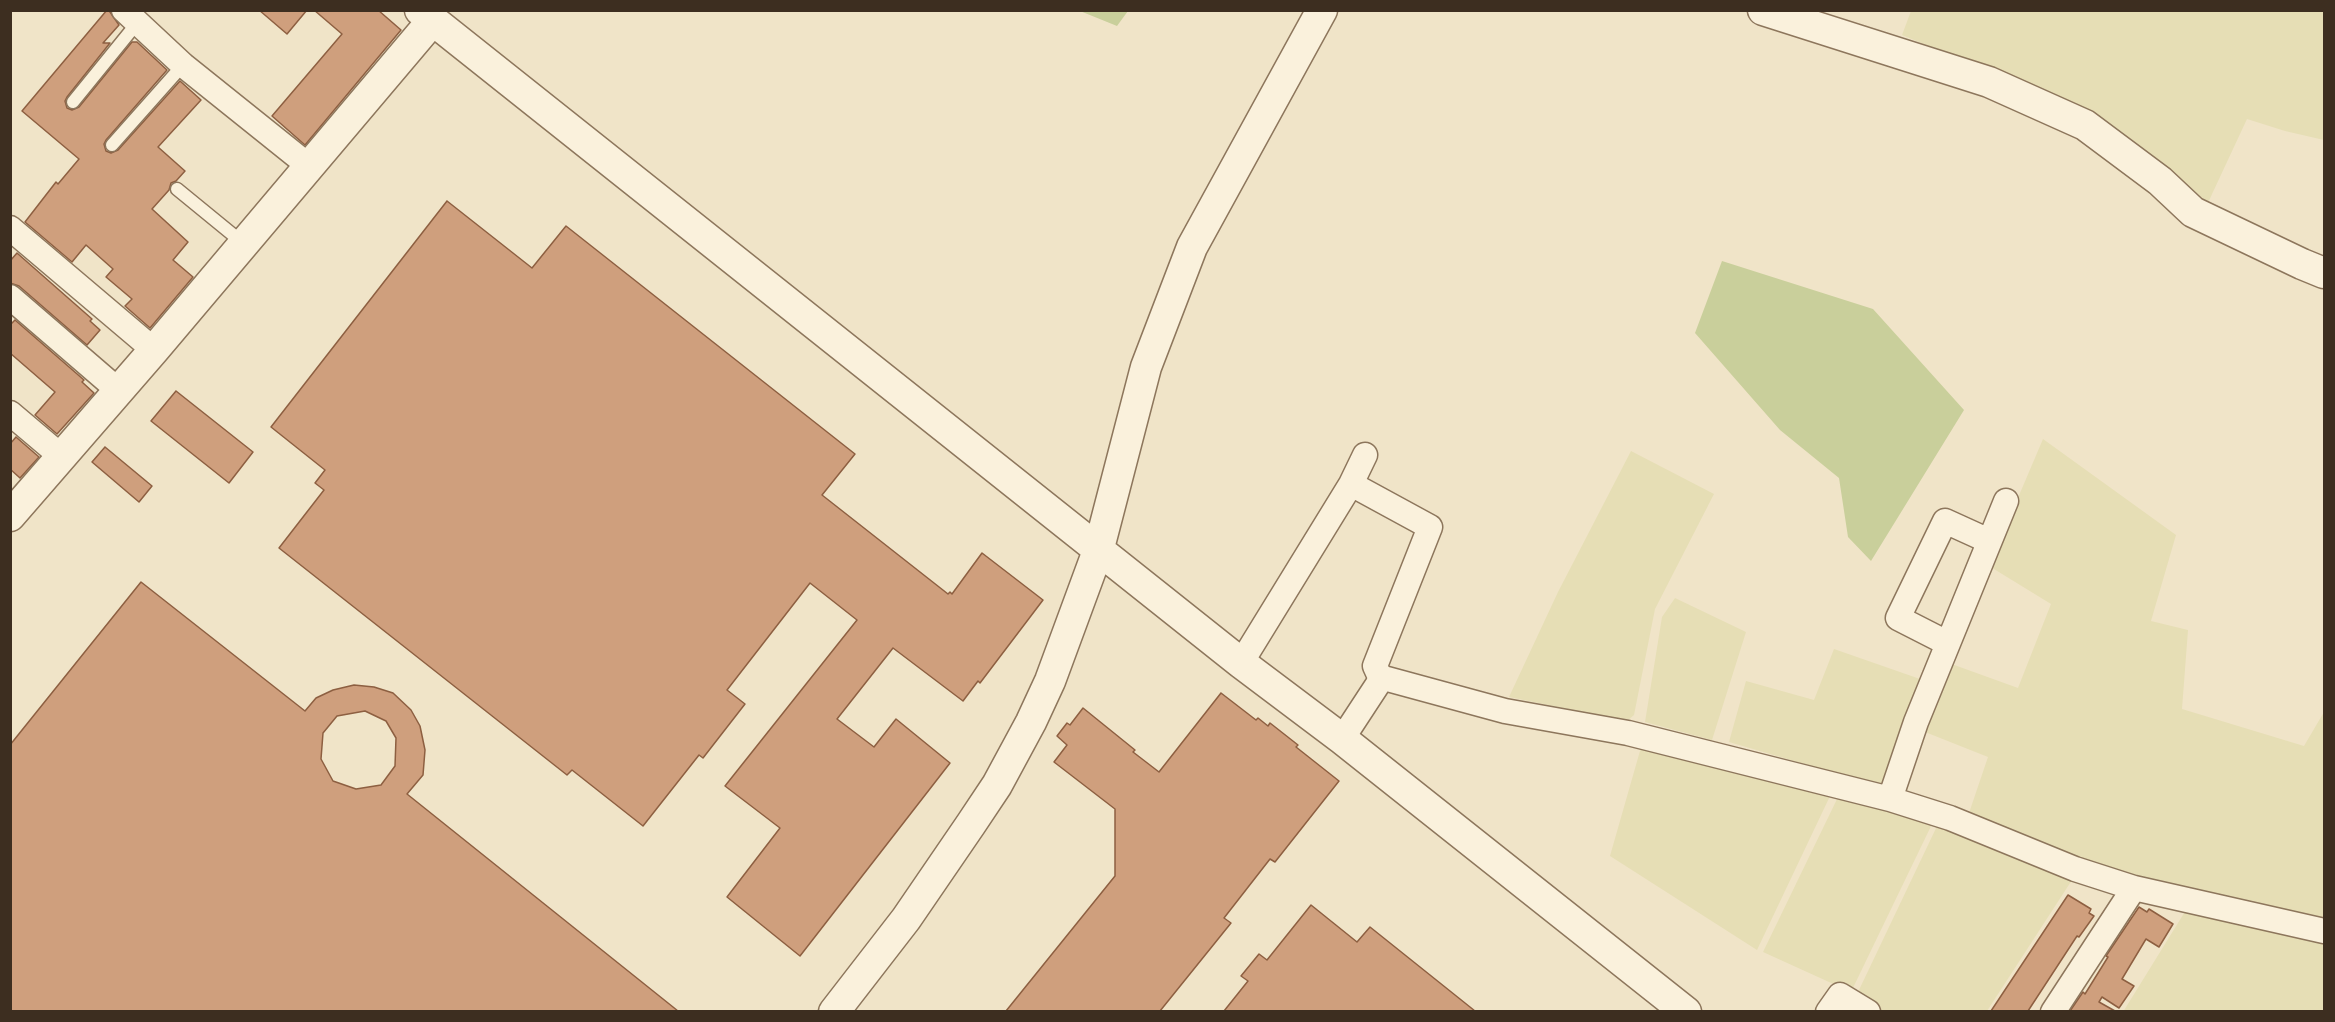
<!DOCTYPE html>
<style>
body{margin:0}
#map{position:relative;width:2335px;height:1022px;overflow:hidden;background:#f0e4c8;font-family:"Source Serif 4",serif}
canvas{display:block}
.frame{position:absolute;inset:0;border:12px solid #3d2e20;pointer-events:none}
</style>
<div id="map">
<canvas width="2335" height="1022"></canvas>
<div class="frame"></div>
</div>
<script>
const g = document.querySelector('canvas').getContext('2d');
g.lineJoin = 'round';
function fill(path, color) { g.fillStyle = color; g.fill(path, 'evenodd'); }
const shape = rows => new Path2D(rows.map(r => 'M' + r).join(''));
function strokePath(path, color, width, dash) { g.strokeStyle = color; g.lineWidth = width; g.lineCap = dash ? 'butt' : 'round'; g.setLineDash(dash || []); g.stroke(path); }
const farmland = shape([
 [1911,11,2324,11,2324,140,2285,131,2247,119,2206,207,2059,100,1902,35],
 [2043,439,2176,535,2151,621,2188,630,2182,709,2304,746,2324,712,2324,919,2167,890,1968,816,1988,757,1920,730,1946,662,2018,688,2051,604,1989,566],
 [1631,451,1714,494,1655,609,1634,715,1627,721,1509,697,1558,592],
 [1675,598,1746,632,1712,740,1645,722,1662,617],
 [1834,649,1920,679,1885,784,1880,786,1729,742,1746,681,1814,700],
 [1642,744,1831,794,1757,950,1610,856],
 [1839,795,1933,822,1851,992,1763,952],
 [1938,824,2072,880,1987,1011,1883,1011,1860,999,1859,990],
 [2186,910,2324,939,2324,1011,2123,1012]
]);
const green = shape([
 [1080,11,1128,11,1117,26],
 [1722,261,1873,309,1964,410,1871,561,1848,537,1839,478,1780,430,1695,333]
]);
const building = shape([
 [107,10,110,12,119,25,103,43,110,43,67,97,65,101,67,108,72,110,79,107,132,42,137,42,167,70,106,140,104,144,106,151,111,153,118,150,180,81,201,100,158,147,185,171,176,181,171,183,169,190,152,209,188,242,173,260,193,277,150,328,125,306,132,299,106,277,113,269,86,245,72,262,25,222,56,182,58,184,79,159,22,111,107,10],
 [259,10,307,10,287,34,259,10],
 [314,10,378,10,401,30,305,145,272,116,342,34,314,10],
 [447,201,532,268,566,226,855,454,822,495,948,594,950,592,952,594,982,553,1043,600,980,683,978,681,963,701,893,648,837,719,874,747,896,719,950,763,800,956,727,897,780,828,725,786,857,620,810,583,727,690,745,704,703,758,699,755,643,826,572,770,567,775,279,548,324,490,315,483,325,470,271,427,447,201],
 [17,253,92,319,90,321,100,330,87,345,19,286,10,283,10,261,17,253],
 [15,320,84,380,82,382,94,393,57,434,35,415,55,392,10,353,10,325,15,320],
 [176,391,253,452,229,483,151,421,176,391],
 [16,437,39,457,20,478,10,469,10,444,16,437],
 [105,447,152,486,139,502,92,462,105,447],
 [141,582,305,711,316,698,333,690,354,685,374,687,393,693,411,710,420,726,425,750,423,775,407,794,678,1011,10,1011,10,745,141,582],
 [365,711,386,721,396,738,395,766,381,785,356,789,333,781,321,759,323,733,337,716,365,711],
 [1221,693,1256,720,1258,718,1268,726,1270,723,1298,745,1296,747,1339,781,1275,862,1270,859,1224,918,1231,923,1160,1011,1006,1011,1115,876,1115,809,1054,762,1067,745,1057,736,1067,723,1070,725,1083,708,1135,750,1133,752,1159,772,1221,693],
 [2068,895,2091,909,2089,913,2094,916,2079,937,2077,936,2028,1011,1991,1011,2068,895],
 [1311,905,1357,942,1370,927,1475,1011,1224,1011,1248,981,1241,976,1259,954,1267,960,1311,905],
 [2139,907,2147,912,2149,909,2173,924,2159,947,2146,939,2122,979,2134,986,2119,1008,2102,997,2099,1002,2115,1011,2070,1011,2083,992,2085,994,2108,957,2106,956,2139,907]
]);
const service = shape([
 [73,102,138,22],
 [112,145,183,65],
 [177,189,243,243]
]);
const minor = shape([
 [124,10,183,65,309,166],
 [10,228,154,350],
 [10,297,119,391],
 [10,413,62,457],
 [1351,484,1430,527,1375,666,1380,677],
 [1947,643,1898,618,1945,521,1989,541],
 [1241,663,1351,484,1365,455],
 [1342,739,1378,684,1380,677,1505,711,1628,733,1890,799,1950,818,2075,869,2134,888,2324,931],
 [1890,799,1916,722,2006,501],
 [1828,1012,1840,995,1868,1012],
 [2053,1012,2134,888]
]);
const tertiary = shape([
 [420,10,1241,663,1342,739,1686,1012],
 [1763,10,1989,82,2085,125,2160,181,2193,212,2302,264,2324,273],
 [10,516,154,350,432,21],
 [834,1012,906,919,971,824,997,785,1031,722,1050,681,1099,548,1146,367,1192,247,1322,10]
]);
fill(farmland, '#e6deb5');
fill(green, '#c9cf9b');
fill(building, '#cf9f7d');
strokePath(building, '#8d5f41', 1.5);
strokePath(service, '#8d765c', 15);
strokePath(minor, '#8d765c', 27);
strokePath(tertiary, '#8d765c', 33);
strokePath(service, '#faf1dc', 12);
strokePath(minor, '#faf1dc', 24);
strokePath(tertiary, '#faf1dc', 30);
</script>
